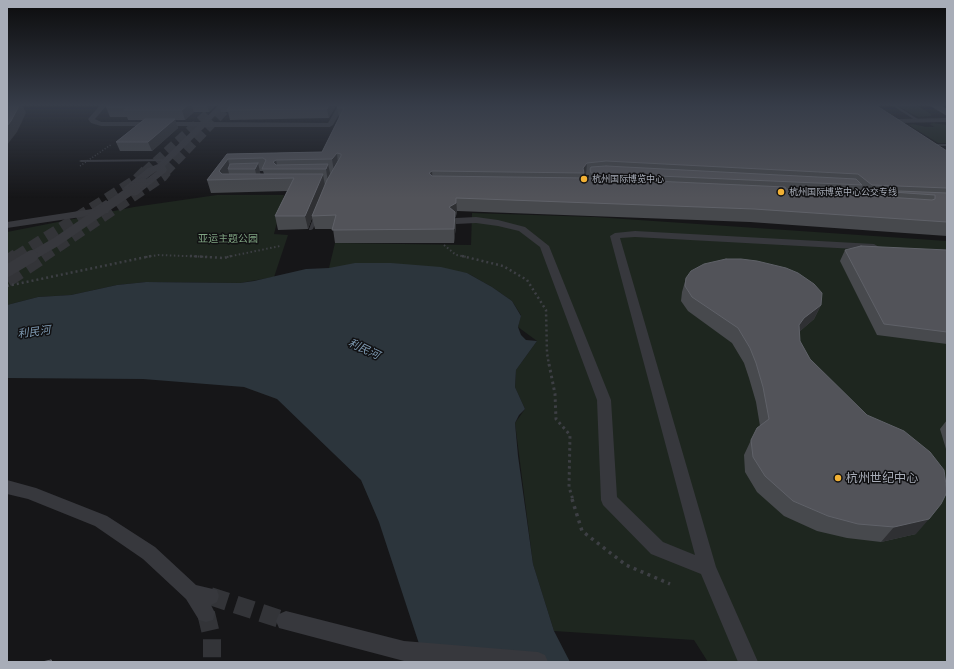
<!DOCTYPE html>
<meta charset="utf-8">
<style>
body{margin:0}
#map{position:relative;width:954px;height:669px;overflow:hidden;background:#161618;font-family:Lato,sans-serif}
canvas{display:block}
.frame{position:absolute;inset:0;border:8px solid #a8adb8;pointer-events:none}
</style>
<div id="map">
<canvas width="954" height="669"></canvas>
<div class="frame"></div>
</div>
<script>
const g = document.querySelector('canvas').getContext('2d');
g.lineJoin = 'round';
function fill(path, color) { g.fillStyle = color; g.fill(path, 'evenodd'); }
const shape = rows => new Path2D(rows.map(r => 'M' + r).join(''));
function strokePath(path, color, width, dash) { g.strokeStyle = color; g.lineWidth = width; g.lineCap = dash ? 'butt' : 'round'; g.setLineDash(dash || []); g.stroke(path); }
function write(font, color, halo, rows, align = 'center') {
  g.font = font + ' Lato,"Noto Sans SC",sans-serif'; g.lineWidth = 3; g.setLineDash([]); g.textBaseline = 'middle'; g.strokeStyle = halo; g.fillStyle = color; for (const [text, x, y, turn = 0] of rows) {
    g.save(); g.translate(x, y); g.rotate((+turn || 0) * Math.PI / 180); g.textAlign = isNaN(turn) ? turn : align; if (halo) g.strokeText(text, 0, 0); g.fillText(text, 0, 0); g.restore();
  }
}
const green = shape([
 [894,104,914,104,931,114,931,116,918,117],
 [933,123,947,125,947,143,938,143,909,125,913,124,926,127,934,127,930,124],
 [217,195,284,195,274,234,288,235,274,277,240,283,146,282,117,285,71,295,38,297,7,305,7,232,134,207],
 [472,213,595,217,947,241,947,662,708,662,694,640,554,631,533,564,515,423,525,409,515,387,516,370,537,341,518,327,521,315,512,301,492,287,467,273,329,268,335,243,471,245]
]);
const water = shape([
 [355,263,391,263,441,267,467,273,492,287,512,301,521,316,518,327,521,335,526,340,537,341,516,370,515,387,525,409,519,415,515,423,518,456,533,564,554,631,570,662,425,662,379,522,361,480,277,399,244,387,143,379,7,378,7,305,38,297,71,295,117,285,146,282,240,283,254,281,306,269,329,268]
]);
const minorTunnel = shape([
 [210,596,286,621],
 [206,613,212,638,212,662]
]);
const secondaryTunnelFar2 = shape([
 [145,172,208,114],
 [165,172,230,104]
]);
const secondaryTunnelFar1 = shape([
 [16,257,137,180,146,171],
 [42,257,162,176,166,171]
]);
const secondaryTunnel = shape([
 [7,263,17,256],
 [7,280,43,256]
]);
const pathFar3 = shape([
 [444,245,456,255,467,257],
 [146,257,158,255,212,257],
 [227,257,280,246]
]);
const pathFar2 = shape([
 [190,256,224,258,231,256],
 [462,256,503,266,527,280,546,310,547,353,549,365],
 [7,286,151,256]
]);
const pathFar1 = shape([
 [549,364,555,394,556,419,570,435,569,487,573,500]
]);
const path = shape([
 [572,499,582,531,626,565,670,584]
]);
const service = shape([
 [890,104,894,104,921,121,918,122,890,104],
 [929,144,947,144,947,146,929,146,929,144],
 [167,159,168,159,168,161,81,162,79,161,81,160,167,159],
 [314,216,318,216,318,217,313,229,311,230,309,230,309,229,314,216]
]);
const minor = shape([
 [101,104,108,104,95,119,101,122,201,122,220,104,227,104,209,122,328,123,339,104,345,104,333,125,330,127,205,127,165,166,167,170,166,172,137,195,134,196,131,195,130,193,131,191,158,170,129,191,126,192,122,189,148,168,158,164,197,126,101,126,91,123,88,119,101,104],
 [947,118,947,122,893,123,890,121,893,119,947,118],
 [106,200,110,203,104,208,108,209,109,211,108,213,7,228,7,222,92,209,106,200],
 [476,217,498,220,525,227,549,246,611,400,617,497,663,542,695,555,610,236,615,233,635,231,874,244,879,247,874,250,635,237,620,238,716,567,758,662,738,662,701,574,651,554,603,505,601,500,597,400,540,247,519,231,498,226,476,223,456,224,451,221,456,218,476,217],
 [7,480,36,488,107,516,155,547,196,585,217,590,219,596,217,602,211,605,215,613,213,620,206,622,199,620,186,599,143,559,95,526,28,499,7,494,7,480],
 [286,611,404,641,538,652,545,655,548,662,404,661,279,628,276,621,279,614,286,611]
]);
const primary = shape([
 [927,104,939,104,947,109,947,116,927,104]
]);
const pathBridge = shape([
 [80,166,112,144]
]);
const minorBridgeFar1 = shape([
 [30,257,56,242,143,182]
]);
const minorBridge = shape([
 [7,271,32,256]
]);
const wall = shape([
 [110,104,217,104,209,112,194,112,185,120,175,120,178,128,152,151,120,151,116,142,143,120,128,120,127,117,110,117,106,107],
 [219,104,337,104,329,118,230,120,228,112,221,112],
 [339,104,947,151,947,236,750,222,457,211,456,216,455,217,456,225,454,243,335,243,333,229,315,229,312,218,308,229,278,230,275,216,287,191,211,193,207,180,227,154,322,152,339,118,337,108],
 [259,171,263,171,264,174,260,174],
 [586,175,589,175,589,178,584,178],
 [845,250,947,250,947,344,877,335,840,261],
 [686,278,821,305,814,319,800,331,800,341,810,359,916,534,881,542,847,538,817,531,784,516,757,492,745,472,744,455,751,440,760,426,756,402,749,378,744,363,732,343,688,311,681,301,682,292],
 [947,420,947,450,946,449,940,429]
]);
const shadedWall = shape([
 [20,104,22,104,26,113,17,132,7,145,7,126],
 [189,104,191,104,194,112,185,120,182,110],
 [207,104,217,104,209,112],
 [330,104,337,104,329,118,327,109],
 [175,119,178,128,152,151,148,142],
 [337,153,338,165,334,172,332,159],
 [228,159,230,169,228,169,229,174,222,180,219,171],
 [276,160,278,169,273,162],
 [258,163,261,176,257,179,255,169],
 [587,163,586,175,583,178,584,173,583,168],
 [328,164,331,177,328,182,326,169],
 [432,171,433,184,429,173],
 [323,174,325,186,312,216,312,218,308,229,305,216],
 [456,198,457,211,456,216,455,217,456,225,454,243,454,229,449,207],
 [821,305,814,319,798,333,799,325,804,318],
 [929,519,916,534,881,542,894,527]
]);
const building = shape([
 [7,104,20,104,11,121,7,126,7,104],
 [110,104,189,104,182,110,124,110,129,107,106,107,110,104],
 [232,104,330,104,327,109,227,110,232,104],
 [339,104,874,104,947,151,947,188,872,185,858,174,606,161,587,163,583,168,584,173,432,171,429,173,432,176,588,178,785,187,786,189,796,191,932,200,935,199,935,195,850,189,947,193,947,222,754,209,456,198,456,203,449,207,455,212,454,229,332,230,336,215,312,216,327,180,341,156,341,154,337,153,332,159,276,160,273,162,276,165,328,164,326,169,262,169,266,160,263,158,228,159,219,171,222,174,323,174,305,216,275,216,294,178,207,180,227,154,322,152,344,108,337,108,339,104],
 [145,119,175,119,148,142,116,142,145,119],
 [258,163,255,169,228,169,230,164,258,163],
 [606,166,856,179,862,185,591,173,590,169,591,167,606,166],
 [861,246,947,250,947,332,884,324,845,250,861,246],
 [726,259,741,259,757,261,786,268,798,273,814,284,822,293,821,305,804,318,799,325,800,341,810,359,867,415,904,431,930,452,944,470,947,492,941,504,929,519,894,527,858,524,828,516,793,501,765,476,753,457,751,440,757,428,769,419,763,387,756,363,750,348,738,328,692,297,685,286,686,278,691,271,704,264,726,259],
 [51,660,53,662,42,662,51,660]
]);
const markers = [
 [584,179,4,"#f2b134"],
 [781,192,4,"#f2b134"],
 [838,478,4,"#f2b134"]
];
const farPoinames = [
 ["杭州国际博览中心",592,179],
 ["杭州国际博览中心公交专线",789,192]
];
const parkNames = [
 ["亚运主题公园",228,239]
];
const waterNames = [
 ["利民河",34,332,-7],
 ["利民河",364,349,25]
];
const nearPoinames = [
 ["杭州世纪中心",846,478]
];
fill(green, '#1e261f');
fill(water, '#2c353c');
strokePath(minorTunnel, '#333438', 18, [18, 9]);
strokePath(secondaryTunnelFar2, '#333438', 10, [10, 5]);
strokePath(secondaryTunnelFar1, '#333438', 12, [12, 6]);
strokePath(secondaryTunnel, '#333438', 15, [15, 8]);
strokePath(pathFar3, '#3d3f44', 2, [1.5, 2.5]);
strokePath(pathFar2, '#3d3f44', 2.5, [2, 3]);
strokePath(pathFar1, '#3d3f44', 3, [2.5, 3.5]);
strokePath(path, '#3d3f44', 3.5, [3, 4.5]);
fill(service, '#37383d');
fill(minor, '#37383d');
fill(primary, '#53555c');
strokePath(pathBridge, '#3d3f44', 1.5, [1, 2]);
strokePath(minorBridgeFar1, '#37383d', 9);
strokePath(minorBridge, '#37383d', 12);
fill(wall, '#47494d');
fill(shadedWall, '#2f3033');
fill(building, '#525359');
strokePath(building, '#5f6168', 1);
const sky = g.createLinearGradient(0, 0, 0, 198);
sky.addColorStop(0, '#0c0c0d');
sky.addColorStop(0.53, '#363c48');
sky.addColorStop(1, '#363c4800');
g.fillStyle = sky;
g.fillRect(0, 0, 954, 198);
for (const [x, y, r, color] of markers) { const dot = new Path2D(); dot.arc(x, y, r, 0, 2 * Math.PI); g.fillStyle = color; g.fill(dot); strokePath(dot, '#111113', 1.5); }
write('9px', '#a8adb8', '#111113', farPoinames, 'left');
write('10px', '#7fa381', '#111113', parkNames);
write('italic 11px', '#7f9bb3', '#111113', waterNames);
write('12px', '#a8adb8', '#111113', nearPoinames, 'left');
</script>
